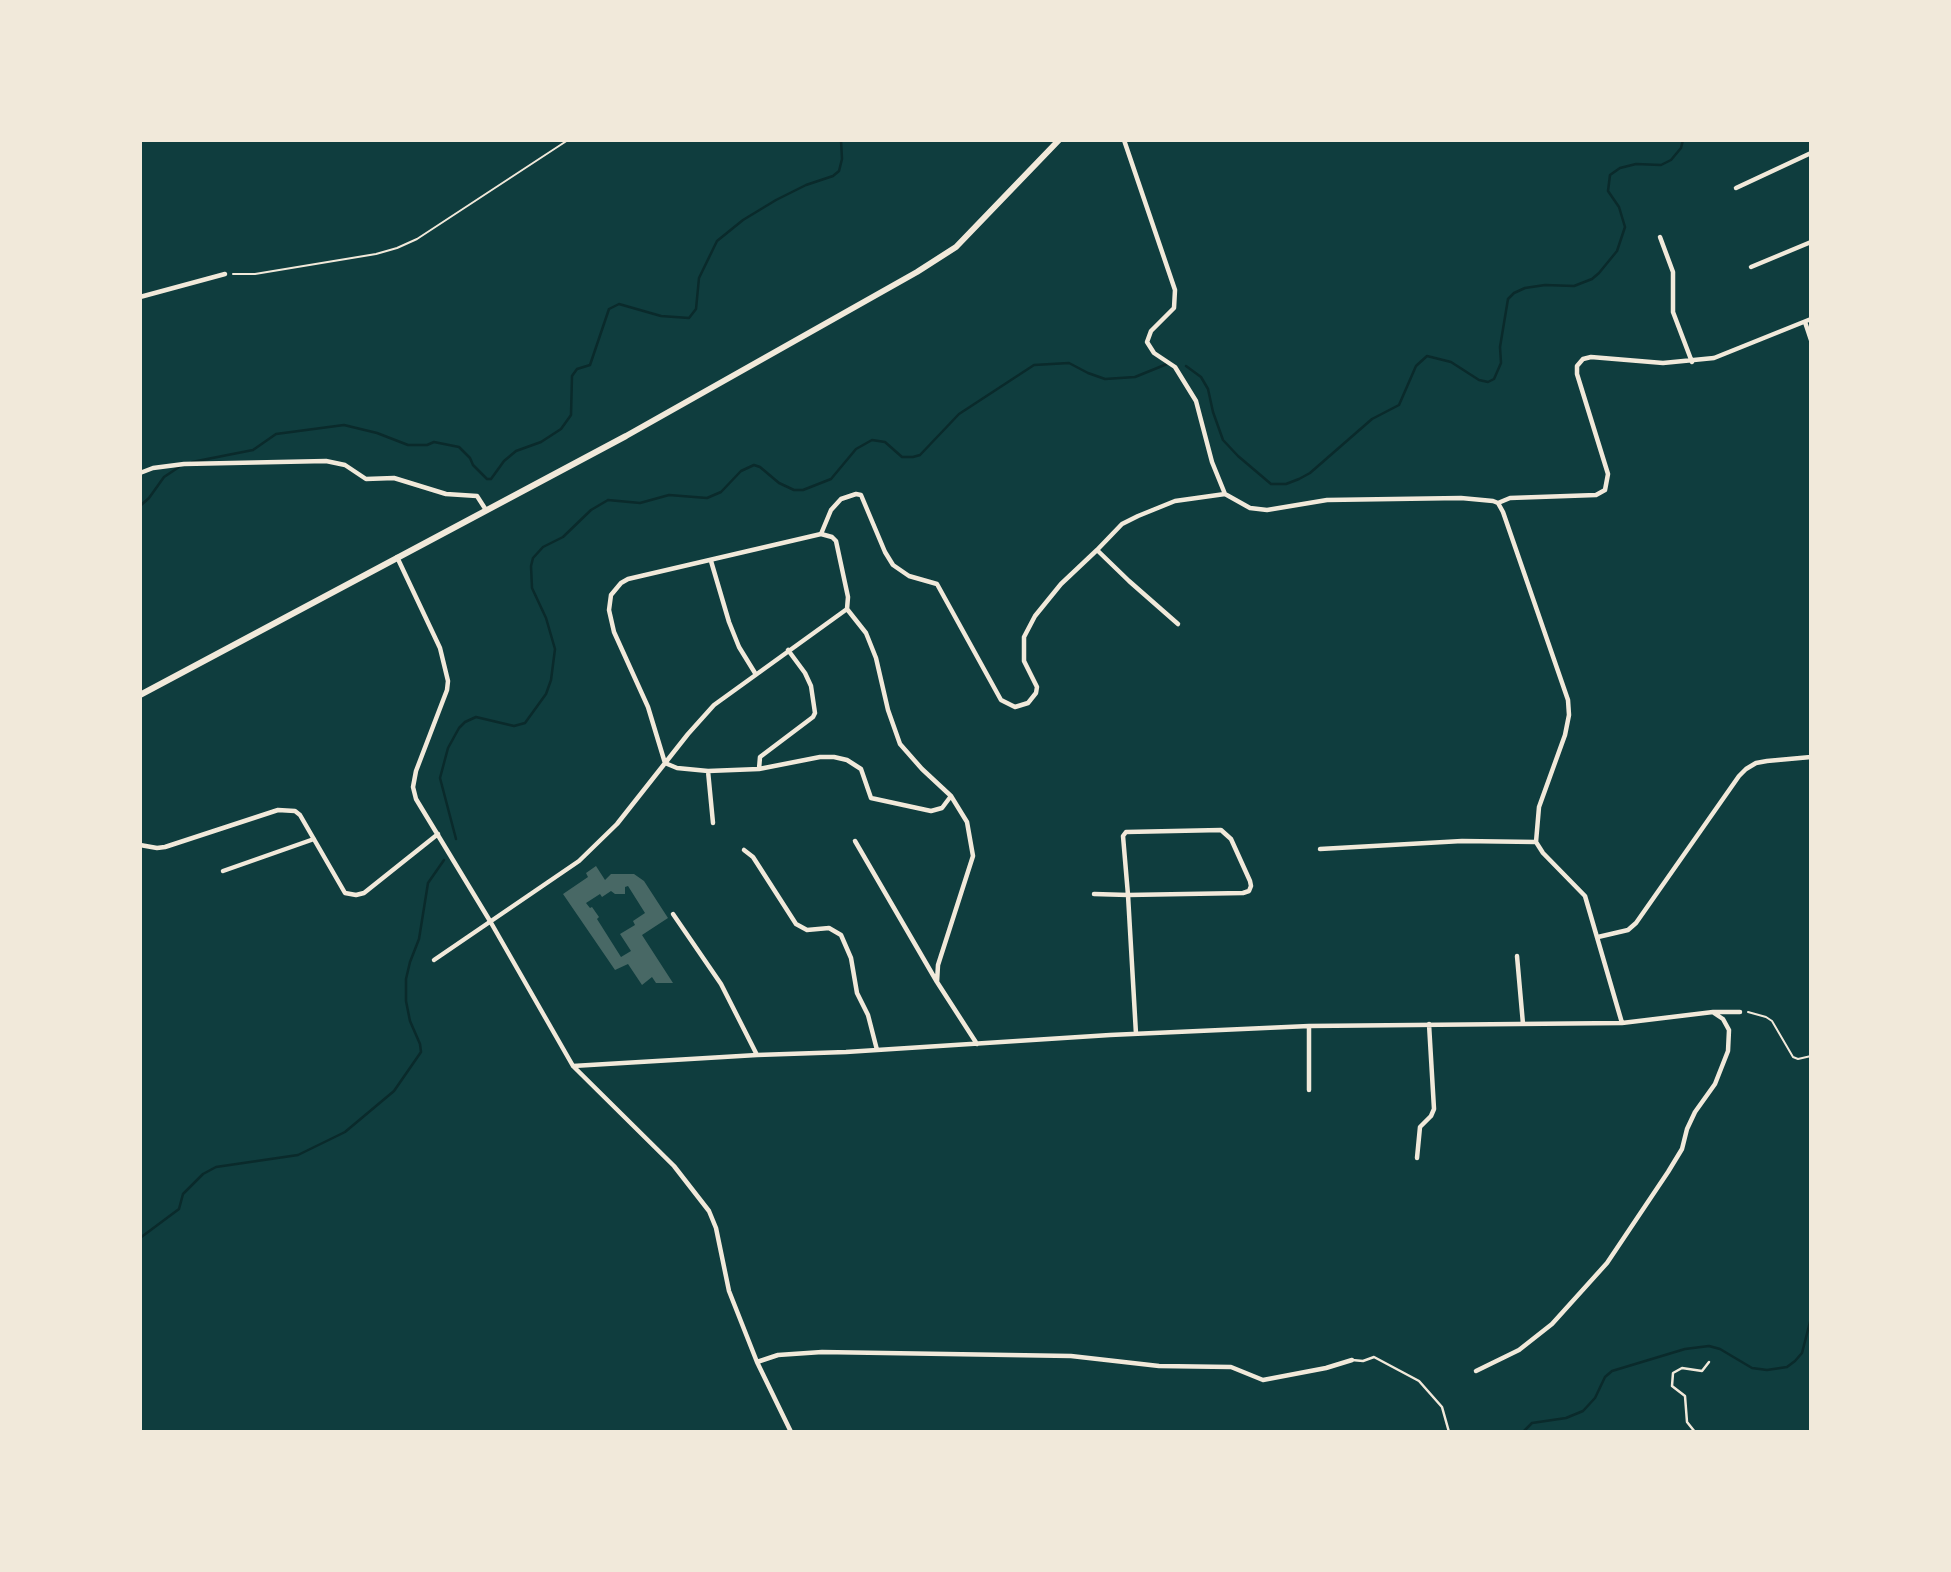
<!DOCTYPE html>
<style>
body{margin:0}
#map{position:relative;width:1951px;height:1572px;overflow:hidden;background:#0f3d3e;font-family:Lora,serif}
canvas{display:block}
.frame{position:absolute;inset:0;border:142px solid #f1e9da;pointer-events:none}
</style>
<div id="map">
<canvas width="1951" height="1572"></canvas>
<div class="frame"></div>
</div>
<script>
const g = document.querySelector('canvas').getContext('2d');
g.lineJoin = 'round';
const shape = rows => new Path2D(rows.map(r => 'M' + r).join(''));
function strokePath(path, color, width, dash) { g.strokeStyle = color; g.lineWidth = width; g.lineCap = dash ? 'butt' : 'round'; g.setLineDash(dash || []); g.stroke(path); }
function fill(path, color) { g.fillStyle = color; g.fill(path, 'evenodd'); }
const stream = shape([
 [1186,366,1201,377,1208,389,1213,412,1223,440,1238,456,1271,484,1286,484,1299,479,1310,473,1372,419,1399,405,1416,366,1427,356,1451,362,1479,380,1488,382,1494,379,1501,363,1500,347,1508,299,1514,293,1525,288,1545,285,1574,286,1592,279,1599,273,1617,251,1625,227,1619,207,1608,191,1610,175,1620,168,1636,164,1661,165,1671,160,1681,148,1683,140],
 [192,462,253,450,276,434,344,425,377,433,408,445,427,445,434,442,459,447,470,458,473,465,487,479,491,479,504,461,516,451,541,442,561,429,571,415,572,376,577,369,590,365,609,309,619,304,661,316,689,318,696,309,699,278,717,241,743,220,776,200,806,185,833,176,839,171,842,159,841,140],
 [140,506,149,498,164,477,179,467],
 [456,839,440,778,448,748,459,728,465,722,476,717,514,726,525,723,546,694,551,680,555,649,546,618,532,588,531,566,533,558,543,547,563,537,591,510,608,500,640,503,669,495,707,498,721,492,741,471,754,465,760,467,779,483,794,490,803,490,831,479,856,449,872,440,885,442,902,457,913,457,920,455,959,414,1034,365,1069,363,1088,373,1105,379,1135,377,1167,364],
 [140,1238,179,1209,183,1194,203,1174,216,1167,298,1155,345,1132,394,1091,421,1052,420,1044,410,1021,406,1001,406,979,410,962,419,939,428,883,444,860],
 [1523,1432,1532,1423,1566,1418,1583,1411,1595,1398,1605,1377,1612,1371,1685,1349,1709,1346,1720,1349,1752,1368,1767,1370,1787,1367,1795,1361,1802,1353,1811,1318]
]);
const building = shape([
 [596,866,605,880,611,874,634,874,644,881,668,918,642,935,673,983,656,983,652,977,642,985,628,964,615,970,563,894,588,877,586,873],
 [628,886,645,913,633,921,635,925,620,934,631,951,621,957,597,919,599,917,592,907,590,908,586,903,600,894,602,897,611,891,615,894,625,894,625,887]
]);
const path = shape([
 [233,274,255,274,376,254,397,248,417,239,568,140],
 [1748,1012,1766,1017,1772,1021,1793,1057,1798,1059,1811,1056]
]);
const service = shape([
 [1352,1360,1363,1361,1374,1357,1419,1381,1442,1407,1449,1432],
 [1695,1432,1687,1422,1685,1396,1672,1386,1673,1373,1682,1368,1702,1371,1709,1362]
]);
const minor = shape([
 [1124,140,1175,290,1174,308,1151,331,1147,342,1154,353,1175,367,1196,401,1212,462,1225,494,1250,508,1267,510,1327,500,1461,498,1493,501,1498,503,1503,512,1568,700,1569,715,1565,735,1539,807,1536,842,1543,853,1585,896,1622,1023],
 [1736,188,1811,153],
 [1660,237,1673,272,1673,312,1692,362],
 [1751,267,1811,242],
 [140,297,225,274],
 [1805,322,1811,340],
 [140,473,153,468,184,464,326,461,345,465,366,479,394,478,446,494,477,496,486,510],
 [1498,503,1510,498,1596,495,1605,490,1608,474,1577,374,1577,366,1583,359,1591,357,1663,363,1714,358,1811,319],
 [821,534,831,510,841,499,856,494,861,495,885,552,893,565,909,576,937,584,1001,700,1015,707,1028,703,1036,693,1037,687,1024,661,1024,637,1035,616,1061,584,1097,550],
 [397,557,440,648,448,681,447,690,416,771,413,787,416,799,490,921,573,1066,674,1166,709,1211,716,1228,729,1291,757,1362,791,1432],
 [711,561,729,622,739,647,755,673],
 [847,609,848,597,836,541,832,537,821,534,628,579,621,583,611,595,609,610,614,632,648,707,665,763,677,768,708,771,759,769,820,757,834,757,847,760,861,769,871,798,931,811,942,808,951,796],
 [847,609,866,633,876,658,888,710,900,744,922,769,951,796,967,822,973,856,938,965,937,982],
 [1178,624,1129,581,1097,550,1122,524,1138,516,1175,501,1225,494],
 [759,769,760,757,813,717,815,713,811,686,805,673,788,650],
 [708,771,713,823],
 [855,841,937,982,977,1044],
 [140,845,157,848,165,847,278,810,295,811,300,815,345,893,356,895,364,893,438,834],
 [1320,849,1462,841,1536,842],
 [744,850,753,857,796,924,807,930,829,928,841,935,851,958,857,993,868,1015,877,1050],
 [223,871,314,839],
 [1094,894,1128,895,1243,893,1249,891,1251,886,1250,881,1231,839,1221,830,1126,832,1123,836,1128,895,1136,1034],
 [673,914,721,984,757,1055],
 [1598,937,1628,930,1636,923,1739,776,1746,769,1756,763,1767,761,1811,757],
 [1517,956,1523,1024],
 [434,960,579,861,617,824,688,734,714,705,847,609],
 [573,1066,757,1055,846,1052,1110,1035,1309,1026,1622,1023,1713,1012,1740,1012],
 [1309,1090,1309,1026],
 [1417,1158,1420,1127,1431,1116,1434,1109,1429,1024],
 [757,1362,778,1355,822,1352,1071,1356,1159,1366,1231,1367,1263,1380,1326,1368,1352,1360],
 [1476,1371,1519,1350,1552,1324,1607,1263,1668,1172,1682,1149,1687,1129,1695,1112,1715,1084,1728,1051,1729,1030,1723,1019,1714,1013]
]);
const tertiary = shape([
 [140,695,626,436,917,272,956,247,1059,140]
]);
strokePath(stream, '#0a2a2b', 2.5);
fill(building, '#486865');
strokePath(path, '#f1e9da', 2);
strokePath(service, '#f1e9da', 2.5);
strokePath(minor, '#f1e9da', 4.5);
strokePath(tertiary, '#f1e9da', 6);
</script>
